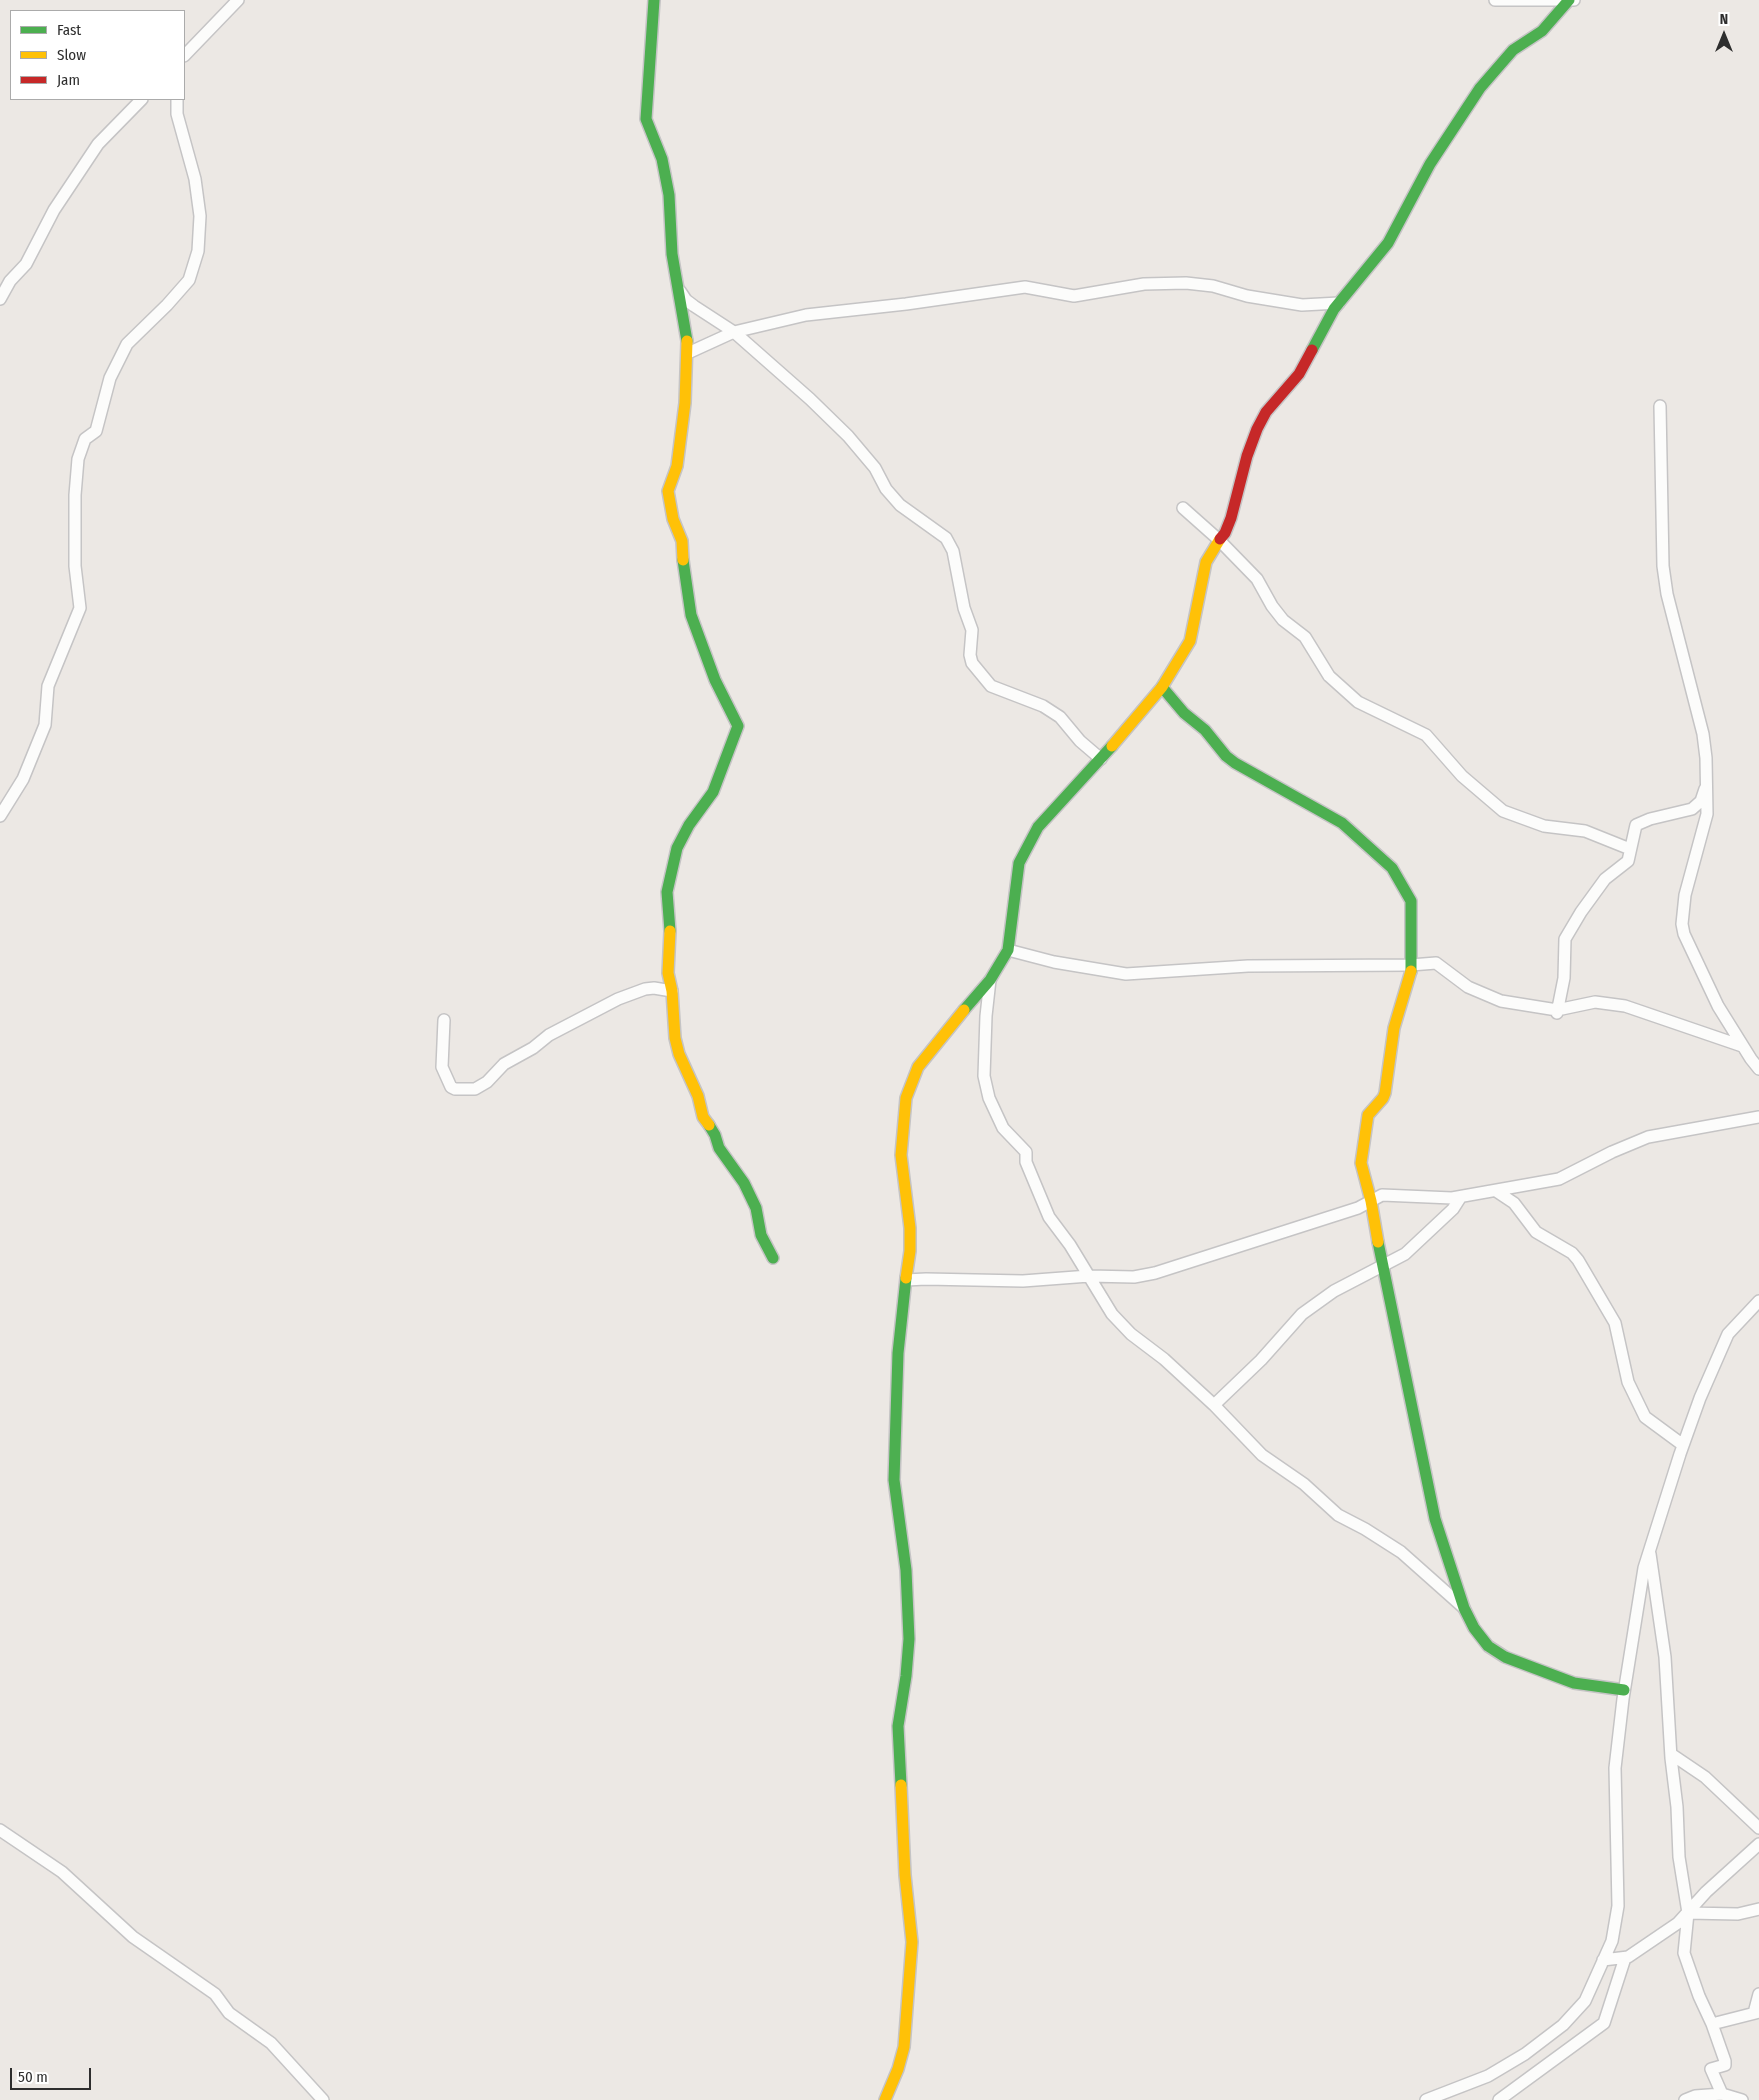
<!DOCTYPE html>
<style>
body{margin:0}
#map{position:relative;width:1759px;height:2100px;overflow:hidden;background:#ece8e4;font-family:"Fira Sans Condensed",sans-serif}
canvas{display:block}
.legend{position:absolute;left:10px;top:10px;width:175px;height:90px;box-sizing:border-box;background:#fff;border:1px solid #ababab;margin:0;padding:6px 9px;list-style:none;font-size:15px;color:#2e2e2e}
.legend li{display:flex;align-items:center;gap:10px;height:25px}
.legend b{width:25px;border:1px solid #ababab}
.north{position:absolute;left:1699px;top:10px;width:50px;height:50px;-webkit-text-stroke:4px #fff;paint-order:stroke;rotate:0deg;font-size:14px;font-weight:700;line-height:20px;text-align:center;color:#2e2e2e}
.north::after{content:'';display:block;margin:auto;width:18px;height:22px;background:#2e2e2e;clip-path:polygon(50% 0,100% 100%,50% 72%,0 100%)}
.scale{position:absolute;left:10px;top:2068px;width:81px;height:22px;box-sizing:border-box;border:2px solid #2e2e2e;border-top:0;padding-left:6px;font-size:15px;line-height:18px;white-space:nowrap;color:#2e2e2e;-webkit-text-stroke:4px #fff;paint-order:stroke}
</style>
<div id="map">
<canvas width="1759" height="2100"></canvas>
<ul class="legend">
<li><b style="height:6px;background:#4caf50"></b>Fast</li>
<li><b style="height:6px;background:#ffc107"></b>Slow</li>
<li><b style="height:6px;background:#c62828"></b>Jam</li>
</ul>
<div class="north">N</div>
<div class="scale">50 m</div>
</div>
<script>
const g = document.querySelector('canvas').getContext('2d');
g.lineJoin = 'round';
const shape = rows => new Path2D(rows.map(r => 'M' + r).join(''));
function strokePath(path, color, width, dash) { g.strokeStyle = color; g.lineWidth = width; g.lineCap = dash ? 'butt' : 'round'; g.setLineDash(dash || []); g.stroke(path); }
const street = shape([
 [1495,0,1574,0],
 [184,56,238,0],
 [680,291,686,300,694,306,734,332,810,399,848,436,875,468,886,489,900,505,946,538,953,551,964,608,972,630,970,655,972,663,991,686,1043,706,1060,717,1080,741,1101,759],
 [0,299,10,281,26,264,54,210,98,144,142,99],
 [688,353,734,332,806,315,906,304,1025,287,1074,296,1144,284,1186,283,1213,286,1247,296,1302,305,1339,303],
 [1660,406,1663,566,1667,594,1703,734,1706,758,1707,814,1685,895,1682,924,1684,934,1718,1006,1751,1059,1759,1069],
 [1183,508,1219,540,1257,579,1272,606,1283,620,1305,637,1329,676,1358,702,1426,735,1462,776,1503,811,1544,826,1585,831,1630,849],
 [0,816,23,779,45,725,48,686,80,608,75,566,75,495,78,459,85,439,96,431,110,378,127,344,167,305,189,280,198,251,200,216,195,179,177,114,177,99],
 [1008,950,1054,962,1126,974,1248,966,1411,965,1436,963,1468,987,1501,1001,1557,1010,1595,1002,1625,1006,1742,1046],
 [990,980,986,1016,984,1076,989,1098,1003,1128,1026,1152,1026,1162,1049,1217,1070,1245,1112,1314,1131,1334,1164,1359,1214,1405,1262,1455,1304,1484,1338,1515,1365,1529,1401,1552,1464,1608],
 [1557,1013,1564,978,1565,939,1581,912,1605,879,1628,861,1636,825,1650,819,1692,809,1701,801,1705,789],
 [444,1020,442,1067,451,1087,455,1089,475,1089,487,1082,504,1064,533,1048,549,1035,618,999,645,989,654,988,672,991],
 [1496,1191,1514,1203,1536,1232,1572,1253,1578,1260,1615,1323,1628,1382,1645,1417,1683,1445],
 [906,1280,926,1279,1023,1281,1089,1276,1134,1277,1155,1273,1358,1208,1382,1195,1452,1198,1559,1179,1612,1152,1648,1137,1759,1117],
 [1214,1405,1261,1360,1302,1314,1334,1291,1405,1254,1453,1209,1460,1198],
 [1650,1554,1665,1657,1671,1758,1677,1807,1679,1857,1688,1913,1684,1953,1699,1996,1712,2024,1725,2061,1725,2065,1711,2069,1722,2094],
 [1671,1754,1705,1777,1759,1828],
 [0,1830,62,1872,133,1937,215,1994,229,2013,271,2043,323,2100],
 [1688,1913,1738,1914,1759,1909],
 [1603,1960,1628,1957,1678,1923,1706,1892,1759,1844],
 [1754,2013,1759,1994],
 [1712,2024,1759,2012],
 [1426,2100,1488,2076,1525,2054,1563,2025,1585,2001,1612,1941,1618,1906,1615,1768,1623,1699,1644,1568,1680,1454,1700,1398,1728,1334,1759,1301],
 [1499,2100,1604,2023,1625,1958],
 [1685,2100,1695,2096,1722,2094,1742,2100]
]);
const fast = shape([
 [654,0,646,119,662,159,669,195,672,254,687,341],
 [1312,350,1334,309,1388,243,1430,164,1480,88,1513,50,1542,31,1569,0],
 [1162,687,1184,713,1205,730,1226,756,1235,763,1342,823,1392,868,1411,901,1411,971],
 [670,931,667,892,677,848,689,825,713,792,738,726,715,680,691,615,683,560],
 [964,1010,990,980,1008,950,1019,863,1038,827,1112,746],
 [709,1125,715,1135,719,1148,744,1183,756,1208,761,1235,773,1258],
 [1378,1242,1435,1519,1464,1608,1474,1628,1488,1646,1505,1657,1574,1683,1624,1690],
 [901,1785,898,1726,906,1676,909,1639,906,1570,894,1480,898,1353,906,1278]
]);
const slow = shape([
 [683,560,682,541,673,519,668,491,677,466,685,403,687,341],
 [1112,746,1162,687,1190,641,1206,562,1220,539],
 [670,931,668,973,672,991,675,1038,679,1054,698,1096,703,1117,709,1125],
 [1378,1242,1371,1201,1361,1163,1368,1115,1383,1098,1385,1093,1394,1028,1411,971],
 [906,1278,910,1251,910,1228,901,1155,906,1098,918,1067,964,1010],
 [885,2100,898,2069,904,2047,912,1942,905,1875,901,1785]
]);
const jam = shape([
 [1220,539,1225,533,1231,518,1247,456,1257,429,1266,412,1299,374,1312,350]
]);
strokePath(street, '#c5c4c5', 14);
strokePath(fast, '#c5c4c5', 14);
strokePath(slow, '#c5c4c5', 14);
strokePath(jam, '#c5c4c5', 14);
strokePath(street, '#fcfcfb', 11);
strokePath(fast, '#4caf50', 11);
strokePath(slow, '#ffc107', 11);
strokePath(jam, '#c62828', 11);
</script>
